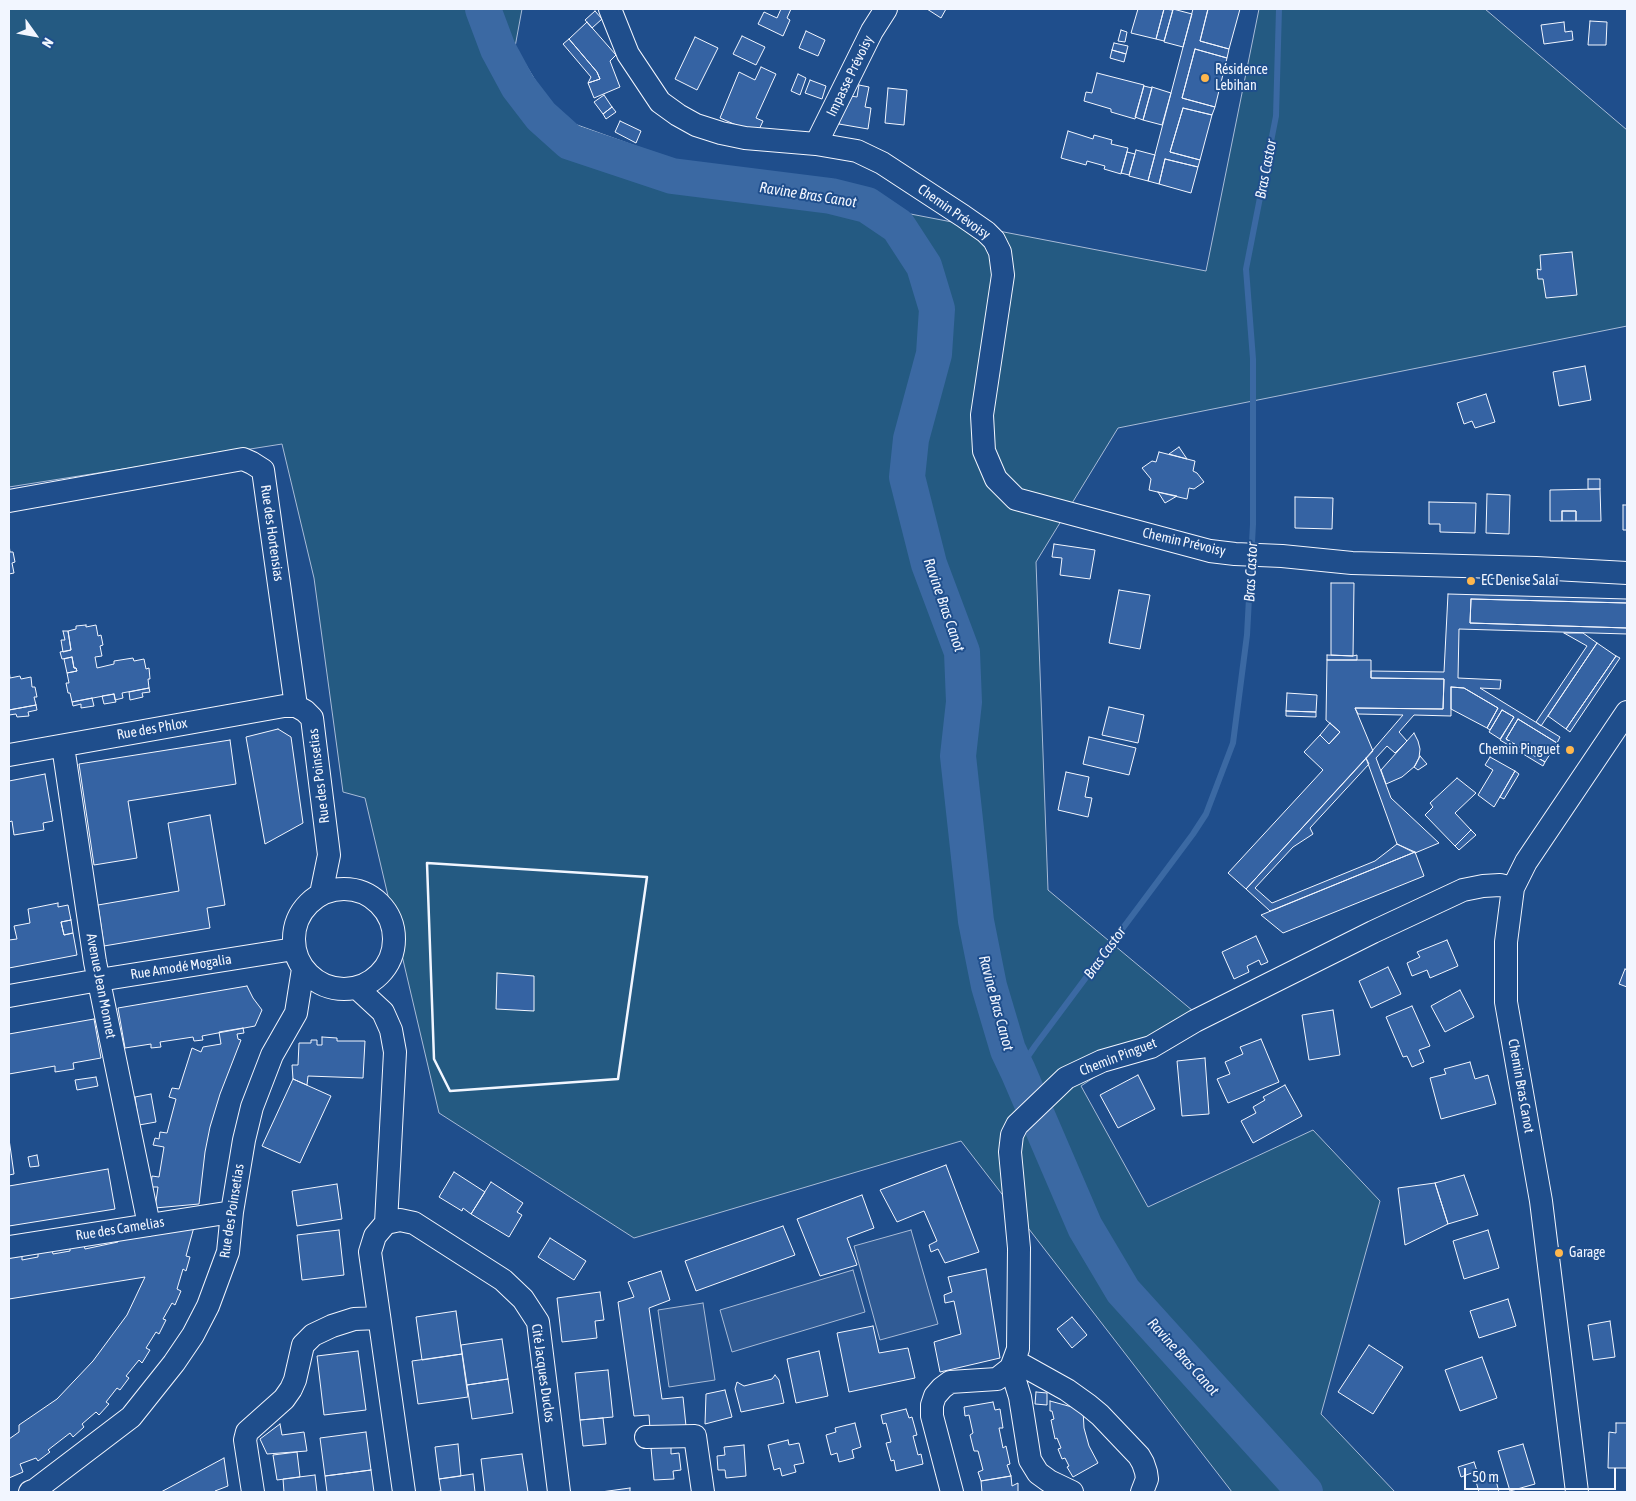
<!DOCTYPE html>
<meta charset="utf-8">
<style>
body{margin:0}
#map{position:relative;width:1636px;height:1501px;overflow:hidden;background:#1f4e8c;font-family:"Asap Condensed",sans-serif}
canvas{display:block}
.frame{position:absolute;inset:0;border:10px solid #f2f6ff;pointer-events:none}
.north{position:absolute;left:10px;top:10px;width:50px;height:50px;-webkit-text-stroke:4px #1f4e8c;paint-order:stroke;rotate:122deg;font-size:14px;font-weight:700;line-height:20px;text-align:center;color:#f2f6ff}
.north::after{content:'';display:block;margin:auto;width:18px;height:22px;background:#f2f6ff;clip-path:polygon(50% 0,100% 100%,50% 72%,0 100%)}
.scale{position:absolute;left:1464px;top:1468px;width:152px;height:22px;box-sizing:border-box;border:2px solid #f2f6ff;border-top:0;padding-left:6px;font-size:15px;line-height:18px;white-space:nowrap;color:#f2f6ff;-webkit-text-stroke:4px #1f4e8c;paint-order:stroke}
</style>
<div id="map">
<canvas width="1636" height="1501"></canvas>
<div class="frame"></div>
<div class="north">N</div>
<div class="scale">50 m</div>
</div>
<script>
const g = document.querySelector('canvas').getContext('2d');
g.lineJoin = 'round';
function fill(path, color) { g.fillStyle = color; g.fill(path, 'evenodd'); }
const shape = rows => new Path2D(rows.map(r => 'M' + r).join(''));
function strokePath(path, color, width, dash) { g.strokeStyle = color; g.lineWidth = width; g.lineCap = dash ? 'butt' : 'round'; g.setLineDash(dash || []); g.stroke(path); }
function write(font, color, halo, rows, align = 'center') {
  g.font = font + ' "Asap Condensed",sans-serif'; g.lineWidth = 4; g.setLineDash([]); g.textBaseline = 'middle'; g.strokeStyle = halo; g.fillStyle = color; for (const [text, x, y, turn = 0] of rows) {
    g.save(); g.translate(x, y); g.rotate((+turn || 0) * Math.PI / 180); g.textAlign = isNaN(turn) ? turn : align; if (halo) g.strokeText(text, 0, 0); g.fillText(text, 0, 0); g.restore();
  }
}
const green = shape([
 [9,9,522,9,515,47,558,118,724,178,1206,271,1259,9,1485,9,1627,130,1627,326,1118,428,1036,562,1048,890,1193,1011,1081,1086,1148,1207,1313,1130,1380,1201,1321,1414,1395,1492,1232,1492,961,1141,634,1238,439,1113,365,798,343,792,314,578,282,444,9,487,9,9]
]);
const parking = shape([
 [911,1230,938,1324,880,1340,854,1246,911,1230],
 [853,1270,865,1312,732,1352,720,1310,853,1270],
 [703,1303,715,1380,669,1387,658,1310,703,1303]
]);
const stream = shape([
 [1018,1071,1035,1046,1193,834,1206,814,1233,743,1247,635,1253,524,1253,359,1246,269,1276,116,1279,9]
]);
const river = shape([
 [483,9,498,49,518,86,541,116,570,142,672,176,831,196,867,205,898,226,924,266,937,309,934,354,911,439,907,477,929,564,962,652,964,702,958,756,976,921,989,986,1008,1050,1018,1071,1085,1227,1123,1291,1305,1492]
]);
const building = shape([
 [781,9,791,9,787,18,790,20,783,36,758,24,764,12,777,18,781,9],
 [927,9,946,9,941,18,927,9],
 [1138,9,1164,9,1156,39,1131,33,1138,9],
 [1164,9,1173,10,1164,41,1156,39,1164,9],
 [1173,9,1192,14,1183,47,1164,42,1173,9],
 [1193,9,1208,9,1200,41,1229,49,1227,58,1195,49,1182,98,1215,107,1212,115,1183,108,1170,152,1200,160,1198,167,1165,159,1159,184,1148,181,1193,9],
 [1208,9,1240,9,1229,49,1200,41,1208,9],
 [595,11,602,19,592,28,585,20,595,11],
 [1590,21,1607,22,1606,45,1588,45,1590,21],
 [587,22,616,55,610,61,620,87,594,98,588,83,600,79,597,72,569,39,587,22],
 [1564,22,1565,32,1572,31,1573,40,1544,44,1541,25,1564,22],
 [1121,30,1127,32,1125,42,1118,41,1121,30],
 [806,31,825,40,818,56,799,48,806,31],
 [742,36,765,47,756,65,733,54,742,36],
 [695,37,718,48,697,90,675,79,695,37],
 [569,39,597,72,600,79,588,83,591,77,563,44,569,39],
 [1114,43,1128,46,1126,54,1112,50,1114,43],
 [1195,49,1227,58,1215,107,1182,98,1195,49],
 [1112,50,1126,54,1124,62,1110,58,1112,50],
 [761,67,776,74,756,118,763,121,757,134,720,118,739,72,755,80,761,67],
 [1097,73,1144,85,1135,119,1111,112,1111,109,1084,101,1086,92,1092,93,1097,73],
 [798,74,806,78,800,95,791,91,798,74],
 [810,80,826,86,822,99,805,93,810,80],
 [859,85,869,87,865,107,871,108,868,129,839,124,844,95,857,97,859,85],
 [1144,86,1152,88,1143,120,1135,117,1144,86],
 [1152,87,1171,93,1162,125,1143,120,1152,87],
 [888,88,907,90,904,125,885,123,888,88],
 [604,95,612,107,603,114,594,102,604,95],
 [612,107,616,112,606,119,603,114,612,107],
 [1183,108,1212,115,1200,160,1170,152,1183,108],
 [620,121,641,131,636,143,615,132,620,121],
 [1068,131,1093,139,1094,135,1112,140,1111,144,1128,148,1121,174,1104,169,1105,166,1087,161,1086,165,1061,158,1068,131],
 [1136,150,1155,155,1148,181,1129,176,1136,150],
 [1127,152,1135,154,1129,175,1121,173,1127,152],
 [1165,159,1198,167,1191,193,1159,184,1165,159],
 [1572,252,1577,295,1546,298,1543,279,1538,279,1537,269,1541,270,1540,255,1572,252],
 [1585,366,1591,400,1559,406,1553,372,1585,366],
 [1486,394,1495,422,1475,428,1472,421,1464,424,1457,403,1486,394],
 [1179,447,1187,459,1169,454,1179,447],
 [1159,452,1195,461,1193,471,1197,473,1204,482,1194,489,1189,488,1187,499,1149,490,1151,479,1142,468,1152,461,1156,462,1159,452],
 [1588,479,1600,479,1600,489,1588,489,1588,479],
 [1600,489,1601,521,1576,521,1576,511,1562,511,1562,521,1550,521,1550,490,1600,489],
 [1158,492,1177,496,1165,503,1158,492],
 [1487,494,1510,495,1509,534,1486,533,1487,494],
 [1295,497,1333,498,1332,529,1295,528,1295,497],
 [1429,502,1476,503,1475,533,1440,532,1440,524,1429,524,1429,502],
 [1623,505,1627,505,1627,530,1623,530,1623,505],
 [1562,511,1576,511,1576,521,1562,521,1562,511],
 [9,544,10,552,13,552,15,562,12,563,14,573,9,574,9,544],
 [1054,544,1095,550,1090,579,1060,575,1062,558,1052,557,1054,544],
 [1331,583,1354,583,1353,656,1331,655,1331,583],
 [1119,590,1150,595,1140,649,1109,643,1119,590],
 [1448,594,1627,599,1627,603,1471,599,1470,623,1627,628,1627,634,1459,629,1458,678,1501,680,1500,689,1480,688,1560,737,1557,743,1518,719,1506,739,1545,762,1543,766,1500,740,1514,717,1502,710,1490,730,1487,728,1498,708,1464,688,1451,687,1451,716,1414,715,1399,732,1407,741,1395,753,1387,746,1376,758,1391,798,1439,843,1415,853,1397,844,1366,758,1403,715,1358,714,1355,708,1443,709,1444,679,1371,678,1371,671,1444,672,1448,594],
 [1471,599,1627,603,1627,628,1470,623,1471,599],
 [86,625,86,627,96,625,98,636,101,635,103,645,100,646,102,656,95,657,97,668,114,664,114,661,133,658,134,661,144,659,146,669,149,668,150,679,148,679,149,688,122,693,123,698,115,700,114,694,72,702,70,693,68,693,66,683,69,683,67,673,77,671,76,668,74,668,72,657,62,659,60,652,71,650,68,631,76,629,76,626,86,625],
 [63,631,68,631,71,650,63,652,61,640,65,640,63,631],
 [1564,633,1583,633,1597,643,1541,726,1536,722,1587,646,1564,633],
 [1597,643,1616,656,1566,729,1548,716,1597,643],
 [1327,655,1353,656,1357,655,1357,660,1327,660,1327,655],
 [1616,656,1620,658,1570,732,1566,729,1616,656],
 [72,657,74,668,76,668,77,671,67,673,64,659,72,657],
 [1327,660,1371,660,1371,678,1444,679,1443,709,1355,708,1373,751,1246,889,1228,873,1323,770,1304,752,1320,735,1329,744,1340,732,1326,720,1327,660],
 [9,669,10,678,20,676,21,679,31,677,32,687,35,687,37,697,34,697,36,705,9,710,9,669],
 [1451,687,1464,688,1498,708,1487,728,1451,709,1451,687],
 [149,688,150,692,142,693,143,697,130,700,129,692,149,688],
 [1287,693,1317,695,1316,712,1286,711,1287,693],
 [114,694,116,702,104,704,102,696,114,694],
 [92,698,94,706,81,708,81,704,73,706,72,702,92,698],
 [36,705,37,710,28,712,29,716,17,717,16,714,9,715,9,710,36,705],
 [1109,707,1144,715,1138,743,1102,735,1109,707],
 [1502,710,1514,717,1500,739,1489,732,1502,710],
 [1286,711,1316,712,1316,717,1286,716,1286,711],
 [1518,719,1557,743,1545,762,1506,739,1518,719],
 [1330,723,1340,732,1329,744,1320,735,1330,723],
 [278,729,291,737,303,823,265,844,246,737,278,729],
 [1414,733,1418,741,1420,749,1419,758,1415,766,1402,777,1386,784,1381,770,1414,733],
 [1089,737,1136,748,1129,775,1083,764,1089,737],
 [230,740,236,784,128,801,137,858,94,865,79,764,230,740],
 [1420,756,1427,764,1418,770,1414,767,1420,756],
 [1490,757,1515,771,1494,807,1478,795,1493,770,1485,765,1490,757],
 [1366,758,1369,764,1310,828,1313,834,1293,847,1255,888,1272,903,1375,861,1397,844,1415,852,1270,911,1246,889,1366,758],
 [1515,771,1519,774,1504,799,1500,797,1515,771],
 [1066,772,1089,777,1085,797,1092,798,1088,817,1058,810,1066,772],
 [45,774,53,821,43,823,44,830,14,835,12,821,9,822,9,781,45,774],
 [1457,778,1476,793,1455,813,1471,830,1455,846,1425,815,1433,807,1430,803,1457,778],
 [210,815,225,905,207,908,210,928,104,946,98,905,179,891,168,823,210,815],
 [1471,830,1476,835,1459,850,1455,846,1471,830],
 [1415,852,1424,876,1283,933,1261,915,1415,852],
 [58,903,58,907,68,905,71,920,61,922,64,935,73,933,77,955,9,968,9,940,17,939,14,926,30,923,28,909,58,903],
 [71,920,73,933,64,935,61,922,71,920],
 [1256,936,1268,962,1261,965,1259,960,1247,966,1249,972,1234,979,1222,952,1256,936],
 [1447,940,1458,966,1430,978,1427,970,1412,976,1407,963,1420,957,1417,952,1447,940],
 [1388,967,1401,994,1371,1008,1359,981,1388,967],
 [1625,969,1627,970,1627,987,1619,984,1625,969],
 [497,973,534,976,534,1011,496,1009,497,973],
 [247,986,253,998,262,1010,255,1026,202,1036,203,1040,194,1041,193,1037,160,1042,161,1047,151,1048,151,1044,125,1048,118,1008,247,986],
 [1460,990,1474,1017,1445,1032,1431,1006,1460,990],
 [1412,1006,1430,1046,1419,1050,1424,1062,1412,1067,1407,1056,1403,1057,1386,1017,1412,1006],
 [1333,1010,1340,1055,1309,1060,1302,1015,1333,1010],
 [94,1019,101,1058,73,1063,74,1069,55,1072,55,1066,9,1074,9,1034,94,1019],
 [243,1028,244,1033,237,1034,238,1039,241,1040,220,1094,210,1127,205,1152,199,1204,155,1208,158,1187,151,1187,152,1176,159,1177,164,1147,153,1145,155,1138,159,1139,160,1132,167,1133,176,1099,169,1097,172,1088,179,1089,192,1048,201,1052,203,1047,221,1044,219,1032,243,1028],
 [322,1037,337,1038,337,1041,365,1041,363,1078,308,1076,307,1085,293,1079,292,1065,298,1065,299,1043,311,1043,311,1040,317,1040,317,1045,322,1045,322,1037],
 [1261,1039,1279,1082,1228,1103,1217,1079,1230,1074,1225,1062,1243,1054,1240,1047,1261,1039],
 [1205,1058,1209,1114,1182,1116,1177,1061,1205,1058],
 [1470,1062,1475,1079,1488,1075,1496,1104,1441,1119,1430,1078,1446,1074,1444,1069,1470,1062],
 [1138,1075,1155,1109,1118,1128,1100,1095,1138,1075],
 [96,1077,98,1086,77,1090,75,1080,96,1077],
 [293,1079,331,1096,300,1163,262,1146,293,1079],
 [1285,1085,1302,1116,1253,1143,1241,1121,1256,1113,1253,1107,1265,1100,1263,1097,1285,1085],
 [151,1094,156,1122,139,1125,135,1097,151,1094],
 [9,1139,14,1174,9,1175,9,1139],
 [37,1155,39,1166,30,1167,28,1157,37,1155],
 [946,1165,979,1252,945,1263,938,1249,931,1252,929,1245,937,1241,924,1211,897,1222,880,1190,946,1165],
 [108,1169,115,1209,9,1226,9,1186,108,1169],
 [454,1172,485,1192,471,1214,463,1208,462,1211,439,1197,454,1172],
 [1464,1175,1478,1215,1448,1224,1435,1183,1464,1175],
 [491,1182,523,1203,517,1212,522,1215,509,1237,471,1214,491,1182],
 [1435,1183,1448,1224,1405,1245,1398,1188,1435,1183],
 [337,1184,342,1219,297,1226,292,1191,337,1184],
 [862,1195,874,1228,847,1238,857,1265,820,1276,797,1219,862,1195],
 [783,1226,795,1255,696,1291,685,1261,783,1226],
 [194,1227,186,1256,190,1257,186,1271,183,1269,177,1289,181,1291,175,1305,172,1303,163,1319,166,1320,159,1334,156,1332,146,1348,150,1350,142,1363,139,1360,126,1376,129,1378,120,1390,117,1388,106,1402,109,1404,99,1415,96,1412,82,1424,84,1427,73,1437,70,1433,48,1450,50,1452,38,1461,36,1458,20,1464,23,1472,9,1478,9,1439,19,1432,19,1425,57,1399,93,1361,127,1315,145,1277,9,1299,9,1258,22,1256,22,1260,38,1257,38,1253,52,1250,53,1254,70,1251,70,1247,84,1245,85,1249,118,1242,118,1238,194,1227],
 [339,1230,344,1275,302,1280,297,1235,339,1230],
 [1488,1230,1499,1268,1464,1279,1453,1241,1488,1230],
 [550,1238,586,1261,574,1280,538,1257,550,1238],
 [986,1269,1000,1358,940,1372,934,1342,961,1334,954,1301,945,1303,944,1295,952,1292,948,1277,986,1269],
 [661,1271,670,1300,649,1308,662,1399,683,1397,686,1426,650,1429,649,1415,634,1416,618,1302,634,1297,628,1282,661,1271],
 [600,1292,604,1320,595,1321,597,1338,562,1342,557,1298,600,1292],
 [1508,1299,1516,1326,1479,1338,1470,1311,1508,1299],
 [456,1311,462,1354,422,1360,416,1317,456,1311],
 [1072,1317,1087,1335,1072,1348,1057,1329,1072,1317],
 [1610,1321,1615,1357,1593,1360,1588,1325,1610,1321],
 [873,1326,879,1353,908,1348,915,1378,849,1392,837,1333,873,1326],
 [502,1339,508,1379,467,1385,461,1345,502,1339],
 [1369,1345,1403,1367,1373,1414,1338,1392,1369,1345],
 [358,1351,366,1410,324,1415,317,1356,358,1351],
 [819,1351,828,1396,796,1403,787,1359,819,1351],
 [462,1354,468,1397,418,1404,412,1361,462,1354],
 [1482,1357,1497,1398,1460,1411,1445,1370,1482,1357],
 [608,1370,613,1417,580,1420,575,1373,608,1370],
 [775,1375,779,1380,784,1403,741,1412,735,1389,737,1382,744,1386,772,1379,775,1375],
 [508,1379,513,1413,472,1419,467,1385,508,1379],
 [725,1390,732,1417,705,1424,706,1394,725,1390],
 [1036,1392,1047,1393,1047,1405,1035,1404,1036,1392],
 [1050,1401,1083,1410,1084,1428,1089,1446,1098,1463,1073,1477,1067,1467,1069,1466,1065,1458,1062,1459,1058,1449,1061,1448,1057,1438,1055,1439,1051,1420,1054,1419,1052,1411,1050,1411,1050,1401],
 [993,1402,995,1410,1000,1409,1003,1428,999,1428,1003,1448,1006,1446,1010,1464,1007,1465,1011,1476,981,1481,978,1472,983,1470,978,1451,974,1451,970,1435,973,1433,969,1415,965,1416,964,1407,993,1402],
 [906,1409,909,1418,912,1417,917,1435,913,1436,918,1455,921,1454,923,1464,896,1471,894,1460,891,1461,886,1443,891,1442,886,1423,883,1424,881,1415,906,1409],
 [603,1418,606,1444,583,1446,580,1420,603,1418],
 [855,1423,861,1447,852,1450,854,1458,839,1462,837,1453,831,1455,826,1435,836,1432,835,1428,855,1423],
 [1616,1423,1627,1423,1627,1468,1608,1468,1609,1432,1616,1433,1616,1423],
 [280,1424,282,1435,304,1432,307,1451,267,1454,260,1439,280,1424],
 [366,1432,371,1470,325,1476,320,1438,366,1432],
 [788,1440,789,1445,799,1443,804,1463,794,1465,796,1472,782,1476,780,1468,774,1470,768,1445,788,1440],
 [458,1444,461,1476,439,1479,435,1447,458,1444],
 [1523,1444,1535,1484,1510,1491,1498,1451,1523,1444],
 [744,1445,746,1476,726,1478,725,1470,718,1470,717,1456,725,1455,724,1447,744,1445],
 [671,1446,671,1454,679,1453,681,1470,673,1471,674,1479,654,1480,651,1448,671,1446],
 [297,1452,300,1477,277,1480,273,1455,297,1452],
 [522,1454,528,1492,485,1492,481,1459,522,1454],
 [224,1458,228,1486,215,1491,217,1492,161,1492,224,1458],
 [1474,1462,1477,1471,1461,1477,1458,1467,1474,1462],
 [371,1470,374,1492,327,1492,325,1476,371,1470],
 [1494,1473,1499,1492,1479,1492,1475,1478,1494,1473],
 [473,1474,475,1492,435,1492,441,1491,439,1479,473,1474],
 [315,1475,317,1492,284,1492,283,1479,315,1475],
 [1011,1476,1012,1486,1018,1483,1018,1492,982,1492,981,1481,1011,1476],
 [630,1488,630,1492,601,1492,630,1488]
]);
const minor = shape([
 [610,9,628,54,660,102,678,115,696,125,721,133,745,138,816,144,857,151,882,163,963,216,986,232,994,240,1000,252,1003,275,982,415,984,451,996,479,1016,499,1210,551,1235,554,1282,556,1352,563,1536,568,1627,573],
 [816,144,872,31,886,9],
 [9,501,243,459,252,463,263,470,296,706],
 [63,746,95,962,149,1225],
 [9,755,284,706,296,706,305,711,312,718,329,855,321,894],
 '294 939a50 50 0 1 1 100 0a50 50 0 1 1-100 0Z',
 [357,988,383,1012,391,1030,395,1052,386,1223],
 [9,996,99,980,294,949],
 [9,1247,232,1212],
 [1015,1361,1067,1390,1088,1405,1100,1415,1139,1456,1143,1463,1146,1472,1147,1479,1142,1492],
 [1011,1368,1020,1397,1030,1460,1038,1473,1049,1481,1072,1492],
 [646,1437,695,1436,703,1492],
 [30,1492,35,1490,131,1417,174,1363,193,1335,208,1306,228,1252,232,1212,244,1140,252,1107,272,1055,296,1013,303,969],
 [253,1492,245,1440,247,1432,284,1399,291,1389,295,1380,303,1345,313,1335,332,1326,354,1319,379,1318],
 [404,1492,370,1252,375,1236,386,1223,400,1220,414,1223,503,1280,523,1299,538,1322,559,1492],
 [952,1492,932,1416,932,1405,935,1396,942,1388,950,1382,997,1379,1011,1368,1018,1349,1019,1248,1010,1152,1012,1135,1017,1125,1066,1078,1102,1061,1151,1047,1195,1021,1373,932,1463,890,1483,886,1500,885,1513,888],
 [1577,1492,1541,1201,1506,1002,1506,942,1513,888,1526,862,1627,712]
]);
const wall = shape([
 [427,863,647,877,618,1079,450,1091,434,1059,427,863]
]);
const markers = [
 [1205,78,5,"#ffb74d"],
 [1471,581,5,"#ffb74d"],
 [1570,750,5,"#ffb74d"],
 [1559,1253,5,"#ffb74d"]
];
const poiNames = [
 ["Résidence",1215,70],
 ["Lebihan",1215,86],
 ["EC Denise Salaï",1481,581],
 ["Chemin Pinguet",1560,750,"right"],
 ["Garage",1569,1253]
];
const streetNames = [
 ["Impasse Prévoisy",850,76,-64],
 ["Chemin Prévoisy",954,212,35],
 ["Rue des Hortensias",272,533,82],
 ["Chemin Prévoisy",1184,542,13],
 ["Rue des Phlox",152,729,-10],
 ["Rue des Poinsetias",319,776,-97],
 ["Rue Amodé Mogalia",181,967,-9],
 ["Avenue Jean Monnet",101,986,79],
 ["Chemin Pinguet",1118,1057,-21],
 ["Chemin Bras Canot",1521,1086,80],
 ["Rue des Poinsetias",232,1211,-81],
 ["Rue des Camelias",120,1229,-9],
 ["Cité Jacques Duclos",543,1373,82]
];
const waterNames = [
 ["Bras Castor",1266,169,-79],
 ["Ravine Bras Canot",808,195,9],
 ["Bras Castor",1251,572,-87],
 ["Ravine Bras Canot",944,605,71],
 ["Bras Castor",1105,953,-54],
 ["Ravine Bras Canot",996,1003,75],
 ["Ravine Bras Canot",1183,1357,48]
];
fill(green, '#245a82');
strokePath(green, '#a8bbd7', 1);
fill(parking, '#305b95');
strokePath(parking, '#a8bbd7', 1);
strokePath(stream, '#3b69a3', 6);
strokePath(river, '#3b69a3', 36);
fill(building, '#3563a3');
strokePath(building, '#f2f6ff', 1);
strokePath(minor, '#f2f6ff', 24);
strokePath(minor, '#1f4e8c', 22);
strokePath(wall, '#f2f6ff', 2.5);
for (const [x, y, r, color] of markers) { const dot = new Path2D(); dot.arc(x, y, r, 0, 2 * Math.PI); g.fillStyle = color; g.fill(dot); strokePath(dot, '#1f4e8c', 2); }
write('14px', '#f2f6ff', '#1f4e8c', poiNames, 'left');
write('14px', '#f2f6ff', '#1f4e8c', streetNames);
write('italic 15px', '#f2f6ff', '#1f4e8c', waterNames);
</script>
